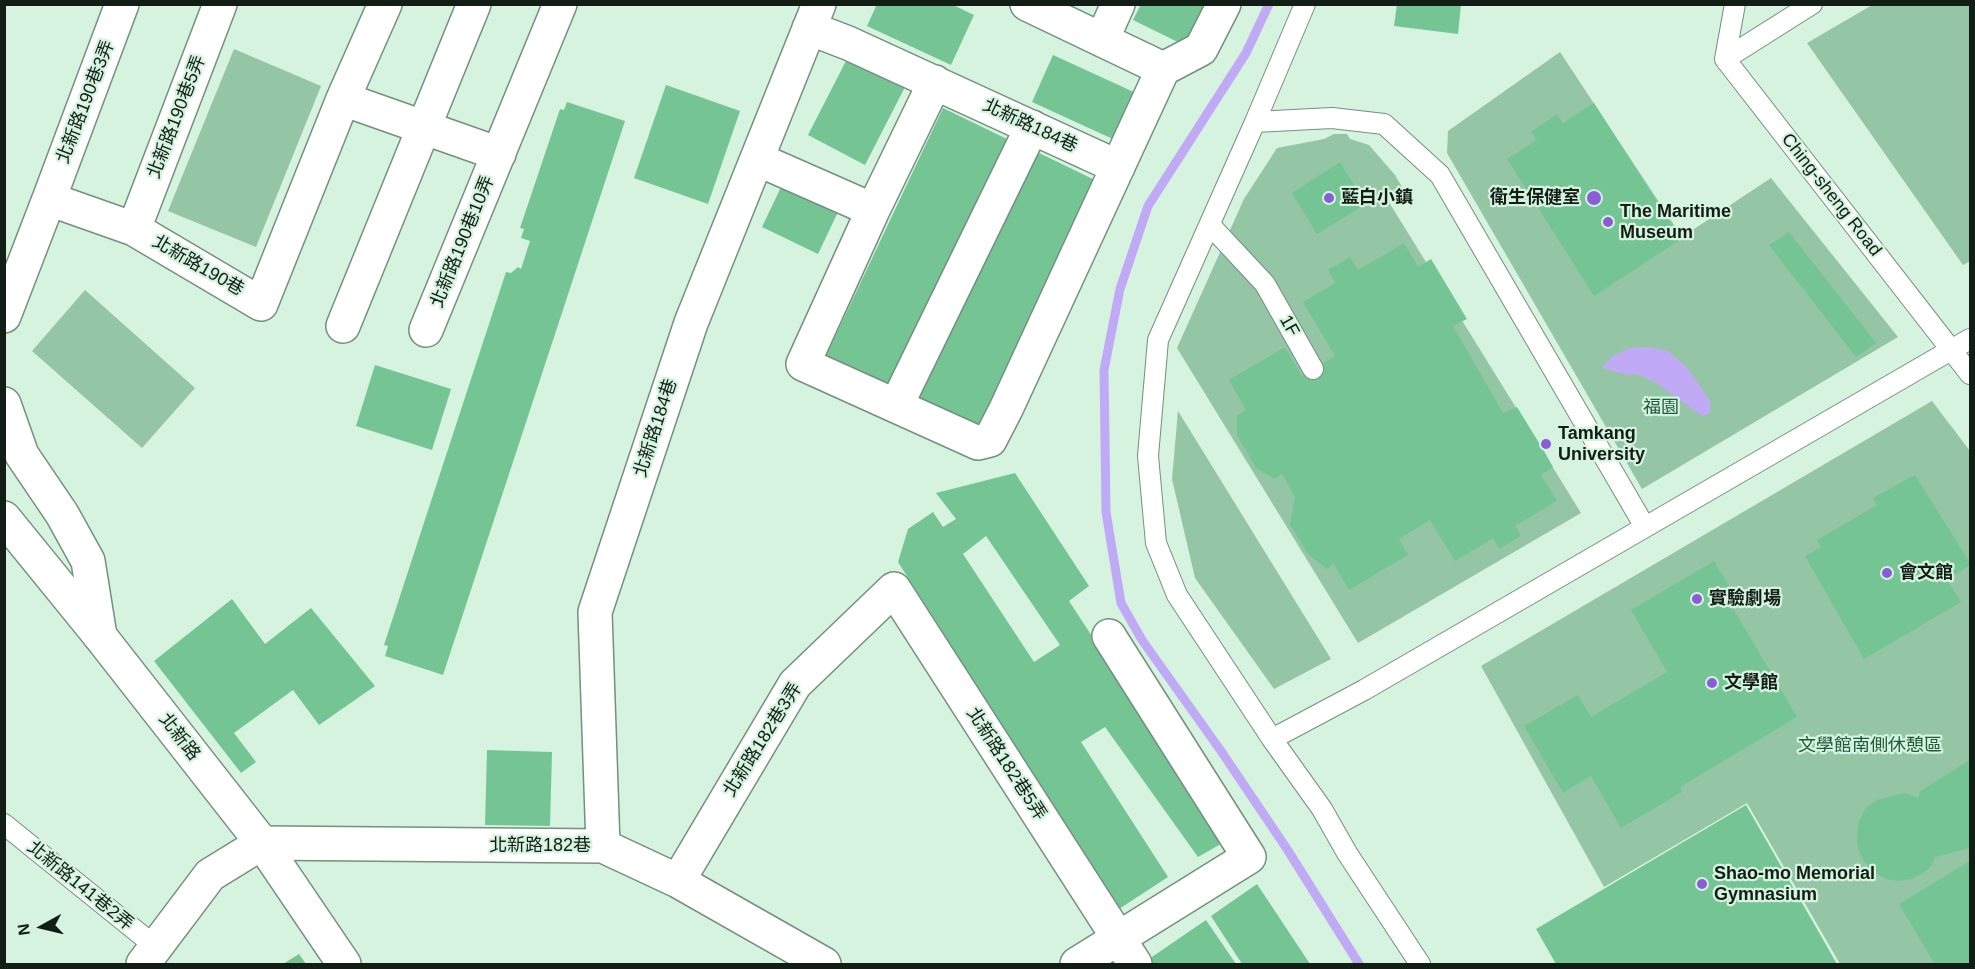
<!DOCTYPE html>
<meta charset="utf-8">
<style>
body{margin:0}
#map{position:relative;width:1975px;height:969px;overflow:hidden;background:#d5f3df;font-family:Arial,sans-serif}
canvas{display:block}
.frame{position:absolute;inset:0;border:6px solid #121d16;pointer-events:none}
.north{position:absolute;left:12px;top:897px;width:60px;height:60px;-webkit-text-stroke:4px #d5f3df;paint-order:stroke;rotate:262deg;font-size:16px;font-weight:700;line-height:24px;text-align:center;color:#121d16}
.north::after{content:'';display:block;margin:auto;width:21px;height:27px;background:#121d16;clip-path:polygon(50% 0,100% 100%,50% 72%,0 100%)}
</style>
<div id="map">
<canvas width="1975" height="969"></canvas>
<div class="frame"></div>
<div class="north">N</div>
</div>
<script>
const g = document.querySelector('canvas').getContext('2d');
g.lineJoin = 'round';
function fill(path, color) { g.fillStyle = color; g.fill(path, 'evenodd'); }
const shape = rows => new Path2D(rows.map(r => 'M' + r).join(''));
function strokePath(path, color, width, dash) { g.strokeStyle = color; g.lineWidth = width; g.lineCap = dash ? 'butt' : 'round'; g.setLineDash(dash || []); g.stroke(path); }
function write(font, color, halo, rows, align = 'center') {
  g.font = font + ' Arial,"Noto Sans TC",sans-serif'; g.lineWidth = 4.5; g.setLineDash([]); g.textBaseline = 'middle'; g.strokeStyle = halo; g.fillStyle = color; for (const [text, x, y, turn = 0] of rows) {
    g.save(); g.translate(x, y); g.rotate((+turn || 0) * Math.PI / 180); g.textAlign = isNaN(turn) ? turn : align; if (halo) g.strokeText(text, 0, 0); g.fillText(text, 0, 0); g.restore();
  }
}
const green = shape([
 [1874,4,1970,5,1970,261,1963,265,1807,43],
 [234,49,321,86,256,247,168,211],
 [1560,52,1682,237,1771,178,1898,337,1642,489,1447,153,1448,131],
 [1334,134,1347,134,1350,139,1369,145,1395,175,1402,187,1387,199,1581,513,1358,643,1177,348,1244,199,1277,148,1324,139],
 [85,290,195,388,142,448,32,351],
 [1932,401,1970,451,1970,964,1840,964,1747,803,1604,887,1481,666],
 [1178,411,1331,659,1274,689,1195,578,1172,479]
]);
const water = shape([
 [1649,347,1668,351,1687,367,1710,401,1710,413,1702,416,1655,382,1636,374,1628,375,1602,368,1611,357,1629,348]
]);
const stream = shape([
 [1269,4,1246,53,1148,206,1120,289,1104,370,1106,512,1121,603,1142,640,1221,751,1287,849,1359,964]
]);
const building = shape([
 [877,4,951,4,974,15,951,65,867,26],
 [1141,4,1208,4,1188,47,1133,20],
 [1397,4,1461,4,1458,34,1394,26],
 [1053,55,1136,93,1115,140,1032,102],
 [848,57,905,87,865,165,808,135],
 [666,85,740,111,708,204,634,178],
 [567,102,625,121,443,675,385,656,388,646,384,645,506,272,511,273,518,267,521,269,530,241,521,238,524,229,520,228,560,109,564,110],
 [1594,103,1681,239,1594,296,1507,159,1537,140,1531,132,1557,114,1563,123],
 [943,108,1009,140,890,390,825,358],
 [1035,151,1103,184,984,434,916,400],
 [1340,162,1366,204,1317,234,1292,193],
 [782,185,838,212,818,254,762,227],
 [1789,232,1876,343,1856,357,1769,245],
 [1404,243,1418,267,1431,259,1467,319,1453,326,1503,413,1517,407,1544,451,1553,467,1541,475,1557,501,1515,526,1521,536,1499,549,1493,538,1455,561,1430,520,1399,539,1408,555,1349,590,1333,563,1327,569,1309,555,1290,525,1295,497,1282,474,1274,479,1256,468,1237,435,1237,416,1246,410,1229,380,1285,347,1302,376,1335,356,1303,302,1335,283,1328,270,1350,257,1358,270],
 [375,365,451,389,432,450,356,426],
 [1015,473,1089,586,1069,601,1226,841,1198,857,1105,727,1081,742,1168,877,1119,909,898,562,908,529,933,512,943,527,956,519,936,493],
 [986,536,1060,645,1034,662,963,554],
 [1915,475,1970,563,1970,565,1947,580,1961,602,1864,659,1805,556,1821,547,1817,540,1877,505,1873,498],
 [1714,561,1738,601,1731,605,1797,717,1680,787,1682,792,1621,828,1591,776,1563,793,1524,726,1578,695,1591,717,1667,672,1631,610],
 [232,599,265,644,311,608,375,686,319,725,293,690,234,733,256,762,241,773,154,661],
 [487,750,552,752,550,826,485,825],
 [1970,760,1970,848,1935,857,1932,865,1925,872,1911,879,1898,881,1886,879,1874,872,1864,861,1858,849,1857,837,1859,821,1866,808,1877,800,1904,793,1918,798,1920,791],
 [1746,805,1837,964,1556,964,1536,929],
 [1970,861,1970,964,1935,964,1899,904],
 [1257,884,1310,964,1242,964,1211,916],
 [1206,920,1236,964,1148,964,1146,961],
 [299,954,306,964,283,964]
]);
const lane = shape([
 [1735,4,1725,59,1970,374],
 [1725,59,1812,4],
 [1255,122,1305,4],
 [1210,225,1265,284,1313,369],
 [1272,739,1177,595,1156,543,1148,456,1158,340,1255,122,1332,118,1384,124,1440,175,1645,527],
 [4,824,156,947],
 [1420,964,1347,853,1322,809,1272,739,1364,690,1970,339]
]);
const street = shape([
 [1027,4,1163,69],
 [809,28,848,43,1118,167],
 [1102,40,1118,4],
 [935,82,873,210,803,364,978,443,990,440,1006,409,1163,69,1201,49,1224,4],
 [343,99,499,154],
 [757,159,873,210],
 [49,199,122,4],
 [134,229,220,4],
 [4,316,49,199,134,229,261,304,343,99,385,4],
 [343,326,474,4],
 [426,330,560,4],
 [4,404,22,455,62,514,88,561,100,636],
 [896,406,1032,127],
 [603,846,595,612,691,323,819,4],
 [678,881,795,684,894,589,1135,964],
 [143,964,210,875,262,843,603,846,678,881,824,964],
 [1077,964,1249,857,1109,636]
]);
const secondary = shape([
 [4,518,100,636,262,843,344,964]
]);
const markers = [
 [1329,198,6,"#8a5dd7"],
 [1594,198,8,"#8a5dd7"],
 [1608,222,6,"#8a5dd7"],
 [1546,444,6,"#8a5dd7"],
 [1887,573,6,"#8a5dd7"],
 [1697,599,6,"#8a5dd7"],
 [1712,683,6,"#8a5dd7"],
 [1702,884,6,"#8a5dd7"]
];
const streetNames = [
 ["北新路190巷3弄",86,102,-69],
 ["北新路190巷5弄",177,117,-69],
 ["北新路184巷",1030,126,25],
 ["Ching-sheng Road",1831,195,52],
 ["北新路190巷10弄",463,242,-68],
 ["北新路190巷",198,266,30],
 ["1F",1289,326,61],
 ["北新路184巷",656,428,-72],
 ["北新路",179,737,52],
 ["北新路182巷3弄",763,740,-58],
 ["北新路182巷5弄",1006,764,57],
 ["北新路182巷",540,846],
 ["北新路141巷2弄",80,886,39]
];
const poiNames = [
 ["藍白小鎮",1341,198],
 ["衛生保健室",1580,198,"right"],
 ["The Maritime",1620,212],
 ["Museum",1620,233],
 ["Tamkang",1558,434],
 ["University",1558,455],
 ["會文館",1899,573],
 ["實驗劇場",1709,599],
 ["文學館",1724,683],
 ["Shao-mo Memorial",1714,874],
 ["Gymnasium",1714,895]
];
const parkNames = [
 ["福園",1661,408],
 ["文學館南側休憩區",1870,746]
];
fill(green, '#94c5a5');
fill(water, '#c1aaf5');
strokePath(stream, '#c1aaf5', 9);
fill(building, '#75c594');
strokePath(lane, '#74907e', 22);
strokePath(street, '#74907e', 36);
strokePath(secondary, '#74907e', 36);
strokePath(lane, '#fff', 20);
strokePath(street, '#fff', 33);
strokePath(secondary, '#fff', 33);
for (const [x, y, r, color] of markers) { const dot = new Path2D(); dot.arc(x, y, r, 0, 2 * Math.PI); g.fillStyle = color; g.fill(dot); strokePath(dot, '#d5f3df', 2); }
write('18px', '#121d16', '#d5f3df', streetNames);
write('bold 18px', '#121d16', '#d5f3df', poiNames, 'left');
write('18px', '#1f5a39', '#d5f3df', parkNames);
</script>
